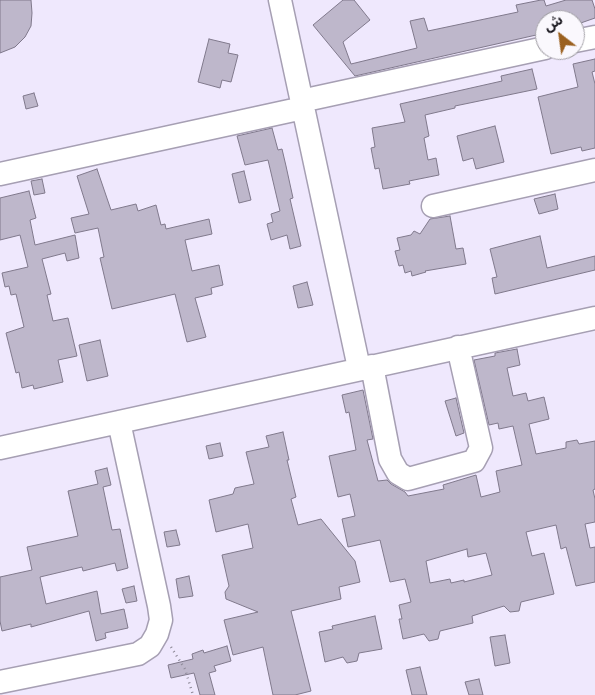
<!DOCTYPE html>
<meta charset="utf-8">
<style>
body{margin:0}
#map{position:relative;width:595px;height:695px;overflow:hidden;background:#efe8fd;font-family:"Public Sans","Noto Sans Arabic",sans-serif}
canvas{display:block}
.north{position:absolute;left:535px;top:10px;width:50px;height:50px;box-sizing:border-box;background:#faf8fd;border:1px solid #a09ea4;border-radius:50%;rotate:330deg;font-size:14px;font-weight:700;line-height:20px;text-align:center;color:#1a181f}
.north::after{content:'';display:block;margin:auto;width:18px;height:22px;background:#9b6120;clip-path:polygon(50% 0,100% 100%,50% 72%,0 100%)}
</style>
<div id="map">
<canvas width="595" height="695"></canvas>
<div class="north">ش</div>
</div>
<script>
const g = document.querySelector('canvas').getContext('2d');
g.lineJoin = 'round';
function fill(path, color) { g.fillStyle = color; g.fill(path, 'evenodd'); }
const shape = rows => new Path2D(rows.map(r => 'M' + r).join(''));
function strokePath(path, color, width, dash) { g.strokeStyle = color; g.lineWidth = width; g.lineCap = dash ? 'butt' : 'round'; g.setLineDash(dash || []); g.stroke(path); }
const building = shape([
 [0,0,31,0,32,13,31,26,25,37,15,47,0,53,0,0],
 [343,0,354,0,370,20,343,42,351,64,417,48,410,21,424,18,428,31,518,12,516,5,541,0,544,0,546,6,566,0,592,0,595,9,595,18,575,25,575,20,545,20,545,33,355,76,313,25,343,0],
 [209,39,230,44,228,53,238,55,231,82,222,80,220,88,198,82,209,39],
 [595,59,595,71,592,72,595,84,595,148,582,151,581,147,551,154,538,97,578,87,573,64,595,59],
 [532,69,537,89,455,106,455,108,425,115,429,136,424,138,428,160,436,158,439,175,409,181,410,184,383,189,379,168,375,169,371,148,375,147,372,128,405,122,400,104,502,81,501,76,532,69],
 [34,93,38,106,26,109,23,96,34,93],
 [495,126,504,162,476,169,473,158,463,161,457,136,495,126],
 [272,128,278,150,282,149,286,166,293,198,290,199,301,246,290,249,287,235,271,240,267,224,273,222,271,214,280,211,268,160,245,165,237,136,272,128],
 [97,169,111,210,136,204,138,211,156,205,161,225,165,224,166,229,209,219,212,234,185,240,192,271,219,265,223,285,211,288,212,294,195,298,206,337,187,342,175,294,112,309,100,258,104,257,98,228,75,233,71,218,89,214,77,176,97,169],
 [244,171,251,200,239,203,232,174,244,171],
 [42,179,45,193,34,195,31,181,42,179],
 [29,191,36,218,30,220,35,245,75,235,79,258,67,261,65,253,42,259,51,294,47,295,53,321,68,318,77,356,58,360,63,382,34,389,33,385,22,388,19,372,16,373,6,333,24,327,16,294,11,295,9,286,5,287,2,273,28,267,20,235,0,240,0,198,29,191],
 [555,194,558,209,539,214,534,199,555,194],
 [450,216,456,249,463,248,466,264,425,271,426,272,412,276,411,271,405,273,403,265,399,266,395,251,400,250,397,238,411,235,414,231,420,234,430,219,450,216],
 [540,236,547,268,595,256,595,270,495,294,492,278,497,277,490,249,540,236],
 [307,282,313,305,298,308,293,286,307,282],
 [100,340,108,376,87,381,79,345,100,340],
 [517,349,520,365,507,368,513,396,526,393,528,401,544,397,549,419,529,424,536,454,566,448,566,442,577,440,579,444,595,441,595,489,593,490,595,499,595,522,585,524,590,548,595,547,595,582,576,586,566,547,561,549,556,525,526,532,532,556,544,553,554,594,521,602,519,611,510,612,504,606,472,616,473,623,440,631,438,639,429,641,424,634,403,639,399,619,402,619,399,605,411,602,405,579,390,582,380,540,348,547,342,519,355,516,350,494,338,497,329,456,356,450,349,412,346,413,342,395,363,390,373,439,367,440,378,481,387,480,391,484,405,492,408,496,444,489,443,485,476,475,481,497,500,492,496,471,522,465,513,426,499,429,498,423,489,425,474,360,495,356,495,353,517,349],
 [467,549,468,557,486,553,492,575,464,582,464,580,451,583,450,579,430,583,426,561,467,549],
 [456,398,464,433,456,436,445,401,456,398],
 [283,432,289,460,287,460,296,497,291,499,298,525,321,519,355,561,360,582,339,587,341,599,291,611,311,691,295,695,273,695,263,647,233,655,224,620,258,612,226,599,225,592,229,586,222,555,253,548,248,524,216,532,209,500,233,494,235,488,254,484,246,452,269,447,266,436,283,432],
 [220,443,223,456,209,459,206,446,220,443],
 [107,468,111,485,103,487,112,530,120,529,128,568,117,571,115,563,83,571,82,567,40,577,46,604,97,591,101,614,124,609,128,628,105,633,106,638,96,641,89,611,31,627,31,624,2,631,0,621,0,577,32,570,27,547,78,536,68,491,98,484,95,471,107,468],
 [176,530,180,545,167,547,164,532,176,530],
 [189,576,193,596,179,598,176,579,189,576],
 [134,586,137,601,126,603,122,589,134,586],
 [375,616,382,649,359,653,357,661,347,663,343,657,325,662,319,632,333,629,332,626,375,616],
 [505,635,510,663,495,666,490,637,505,635],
 [227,646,231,661,214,666,216,671,209,673,215,695,200,695,194,673,171,678,168,665,193,659,192,654,203,650,204,653,227,646],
 [420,667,427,695,412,695,406,670,420,667],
 [479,679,483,695,469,695,465,682,479,679]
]);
const path = shape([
 [171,647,185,669,193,695]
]);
const minor = shape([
 [280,0,359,368],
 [575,41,595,37],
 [301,101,545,48],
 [0,174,303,108],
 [433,206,595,170],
 [372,366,390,459,398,473,408,479,474,461,481,448,458,347],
 [0,448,595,318],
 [0,682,138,654,150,646,157,634,161,620,159,606,119,422]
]);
fill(building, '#beb7cb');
strokePath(building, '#80798c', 1);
strokePath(minor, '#a69fb3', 25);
strokePath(path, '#8e8a98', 2.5, [1, 4]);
strokePath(minor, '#fff', 22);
</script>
